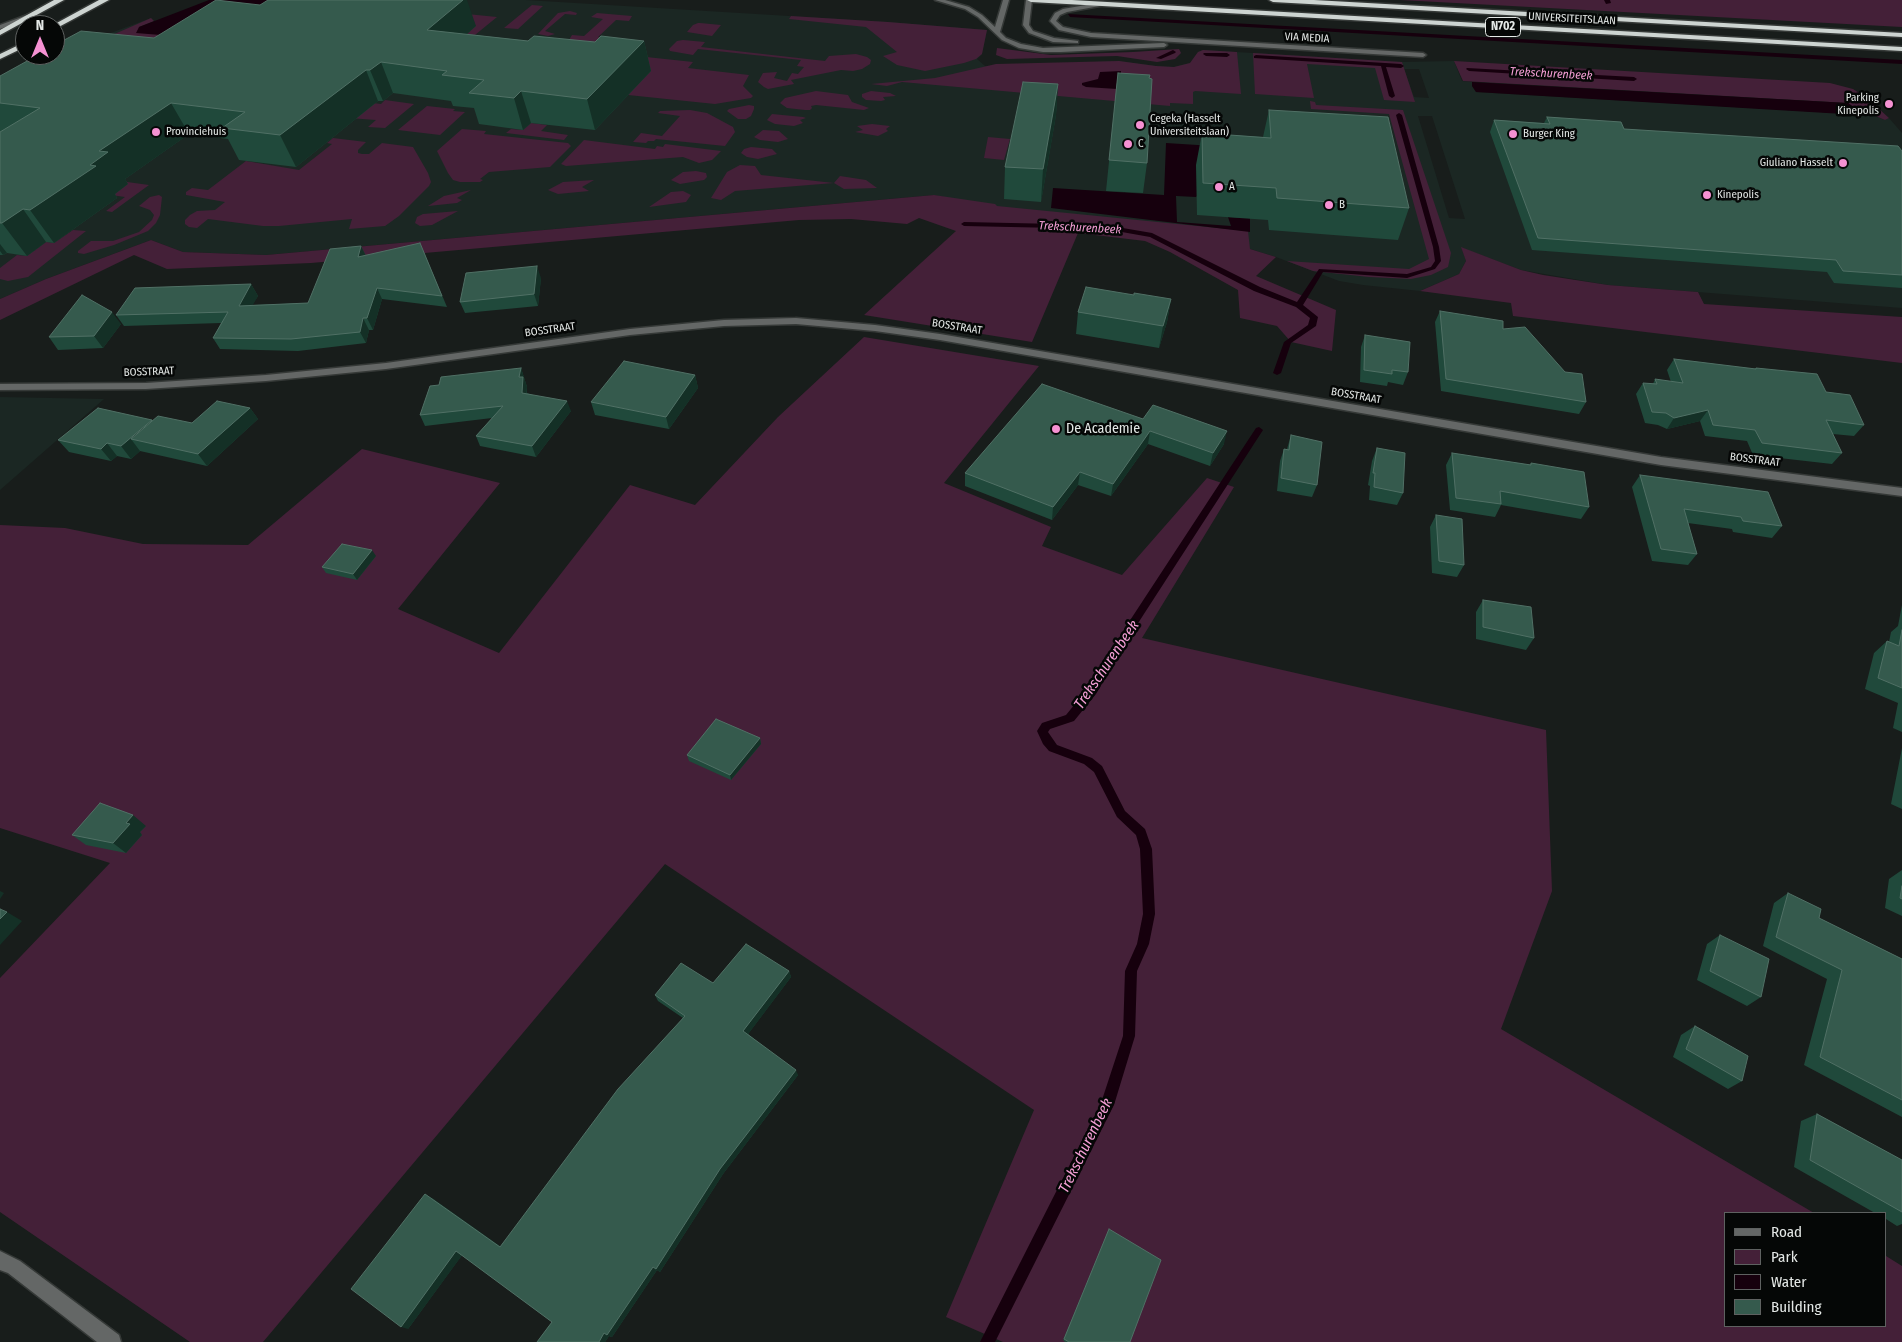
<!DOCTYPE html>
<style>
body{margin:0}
#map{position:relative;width:1902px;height:1342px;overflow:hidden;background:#181d1b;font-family:"Fira Sans Condensed",sans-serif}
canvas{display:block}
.legend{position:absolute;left:1724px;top:1212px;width:162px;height:115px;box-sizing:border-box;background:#050706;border:1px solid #5e6160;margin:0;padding:6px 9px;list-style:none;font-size:15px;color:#e4e8e6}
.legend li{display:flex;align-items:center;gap:10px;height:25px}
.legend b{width:25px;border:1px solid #5e6160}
.north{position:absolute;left:15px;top:15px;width:50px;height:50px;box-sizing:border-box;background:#050706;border:1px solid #5e6160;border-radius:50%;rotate:0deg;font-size:14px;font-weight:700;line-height:20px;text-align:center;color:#e4e8e6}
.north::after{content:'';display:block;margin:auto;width:18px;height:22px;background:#f591d2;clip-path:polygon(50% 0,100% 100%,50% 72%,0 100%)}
</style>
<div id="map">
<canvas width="1902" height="1342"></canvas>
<ul class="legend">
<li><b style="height:6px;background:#646766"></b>Road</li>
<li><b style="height:14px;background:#442038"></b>Park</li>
<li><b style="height:14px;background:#16000d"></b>Water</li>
<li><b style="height:14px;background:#355a4d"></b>Building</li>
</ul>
<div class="north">N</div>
</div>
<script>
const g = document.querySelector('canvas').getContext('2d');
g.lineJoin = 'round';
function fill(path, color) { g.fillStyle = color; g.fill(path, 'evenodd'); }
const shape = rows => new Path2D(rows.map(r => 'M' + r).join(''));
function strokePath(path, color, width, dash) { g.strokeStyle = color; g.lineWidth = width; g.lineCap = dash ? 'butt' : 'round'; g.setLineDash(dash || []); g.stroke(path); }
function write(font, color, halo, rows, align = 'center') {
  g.font = font + ' "Fira Sans Condensed",sans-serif'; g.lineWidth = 5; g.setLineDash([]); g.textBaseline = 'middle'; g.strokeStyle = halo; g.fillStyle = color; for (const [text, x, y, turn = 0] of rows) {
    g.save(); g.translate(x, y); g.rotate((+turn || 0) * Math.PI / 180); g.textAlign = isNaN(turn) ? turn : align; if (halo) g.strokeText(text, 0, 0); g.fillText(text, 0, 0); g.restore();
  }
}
const built = shape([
 [341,0,526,0,888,22,987,30,982,54,977,59,985,66,1119,61,1156,66,1174,67,1190,63,1198,52,1203,50,1402,62,1454,61,1462,81,1472,82,1472,86,1476,92,1873,115,1885,120,1889,118,1902,133,1902,308,1608,285,1521,270,1462,248,1466,261,1459,274,1420,291,1363,285,1339,281,1276,257,1231,243,1061,222,934,195,266,255,183,252,151,240,46,279,0,299,0,87,73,47,151,18,154,21,139,27],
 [1404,69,1419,69,1429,98,1414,97],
 [1418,116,1432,116,1465,219,1449,218],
 [0,397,104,399,0,490]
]);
const green = shape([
 [1400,0,1902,0,1902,27],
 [532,5,543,6,518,29,504,28],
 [570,11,577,13,576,15,565,14,545,31,555,34,548,36,538,34,558,13],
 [457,13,497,17,470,39,429,67],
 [597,13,632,16,629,21,616,20,598,37,610,39,605,43,569,40,572,35,584,36,603,19,591,17],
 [791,16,888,22,987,30,982,54,976,59,964,63,925,71,897,65,883,56,897,52,866,27,789,19],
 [151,18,154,21,139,27,185,37,187,48,110,36],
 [698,23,700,23,721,25,712,36,687,32,693,25],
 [683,40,705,42,701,47,825,61,829,56,856,54,867,57,871,60,870,64,862,69,853,71,841,70,791,80,794,84,768,89,764,87,758,82,763,73,777,72,774,78,787,81,792,73,798,74,804,67,797,66,801,60,698,49,693,55,670,51,669,49,677,41],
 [553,47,693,62,688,68,749,75,743,86,753,96,751,98,715,104,628,95],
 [997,48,1051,55,1133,52,1179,49,1181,53,1175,59,1157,62,1117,56,1007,59,996,55],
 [1203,50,1237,52,1241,94,1195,91,1193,92,1193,104,1170,103,1170,106,902,82,887,86,871,84,935,78,996,64,1119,61,1156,66,1174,67,1190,63,1198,52],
 [1253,53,1402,62,1415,102,1384,100,1375,68,1307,64,1314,98,1255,94],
 [1454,61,1830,83,1853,89,1867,98,1889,118,1885,120,1873,115,1860,115,1855,108,1848,103,1463,81],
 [816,91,848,95,852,102,869,108,864,110,816,105,811,106,812,108,810,110,805,110,787,108,780,103,785,98],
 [871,91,890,93,896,96,883,97,885,100,881,101,866,100,862,97,862,94],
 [385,100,414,104,385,128,368,127,376,120,349,118,365,102,381,104],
 [1310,101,1315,102,1316,105,1403,110,1451,253,1448,267,1431,275,1411,279,1369,277,1313,271,1287,261,1409,269,1429,259,1389,114,1311,109],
 [749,105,754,106,754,109,751,116,746,119,738,119,727,111,729,109],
 [427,106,455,109,453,111,465,112,440,135,398,130],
 [690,110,707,113,733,127,735,132,725,146,656,139,654,141,648,141,646,143,633,142,641,133,662,136,680,116,658,113,660,111],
 [772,114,803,117,806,118,800,120,803,123,794,126,775,124,767,120],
 [531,123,547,125,541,131,568,135,564,140,506,133,511,129,523,130],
 [872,124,890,126,886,129,888,131,878,136,855,132,863,130,857,126],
 [462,129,486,131,484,134,568,143,571,146,550,167,489,172,480,179,483,180,480,182,460,182,453,180,448,173,437,151],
 [763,130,779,131,788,139,778,142,760,140,754,137],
 [988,137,1010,139,1004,160,984,158],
 [333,138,366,142,358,150,358,153,362,154,369,154,382,143,413,147,428,173,431,182,429,186,399,216,385,226,349,229,352,219,279,226,263,226,208,219,197,228,189,227,185,224,185,220,190,215,197,211,215,210,225,202,186,195,186,192,192,188,208,190,246,161,299,170,332,144,327,143],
 [584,140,655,149,657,146,663,147,665,144,721,151,712,160,699,163,683,157,566,166,561,164],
 [751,147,772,149,777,154,758,159,747,157,741,153,744,149],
 [740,165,755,166,761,175,834,183,840,176,866,180,877,188,844,189,834,183,735,191,721,200,711,198,727,172],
 [696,171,706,173,707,177,704,180,680,184,671,180,683,172],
 [594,180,582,187,589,191,558,194,548,190,563,182],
 [120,181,149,185,112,212,106,211,125,197,111,195],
 [471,190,457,198,462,200,457,203,428,206,444,196],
 [683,191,691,195,686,202,649,207,671,192],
 [159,195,162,197,160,215,156,223,148,231,114,245,84,254,78,253,78,251,91,241,113,241,139,232,152,220,154,215,150,210,139,206,150,197],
 [934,195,995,204,997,206,1248,231,1250,249,1276,257,1256,276,1336,310,1332,351,1291,342,1277,326,1240,318,1238,290,1170,252,1145,241,1078,233,1032,342,864,315,956,231,919,218,907,224,851,219,799,220,311,263,167,269,134,255,0,320,0,299,46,279,151,240,183,252,266,255],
 [458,211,432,225,420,226,415,223,417,217,423,214],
 [73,230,86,231,28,277,8,281,0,279,0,268,17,255,27,256,46,242,54,243],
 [1461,247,1521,270,1543,275,1608,285,1698,292,1704,304,1902,317,1902,363,1513,316,1511,303,1420,291,1459,274,1466,261],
 [864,337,1039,366,944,483,1051,527,1042,546,1122,575,1207,478,1234,487,1142,638,1546,730,1552,891,1501,1029,1814,1213,1726,1213,1726,1326,1886,1326,1886,1256,1902,1266,1902,1342,1003,1342,946,1317,1034,1110,665,864,263,1342,190,1342,0,1212,0,978,110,863,0,828,0,525,65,528,143,544,248,545,362,449,500,483,398,609,499,653,630,485,695,505,778,417]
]);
const water = shape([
 [209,0,341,0,185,37,136,33,139,27],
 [1121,71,1121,84,1117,89,1086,87,1082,85,1082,83,1098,79,1100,72],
 [1472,82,1848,103,1855,108,1860,115,1476,92,1472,86],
 [1166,143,1245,148,1196,197,1176,196,1177,222,1231,226,1228,217,1242,218,1250,213,1250,232,1051,208,1053,188,1164,195]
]);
const stream = shape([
 [1604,0,1610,0,1611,3,1606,4,1604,0],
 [1068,14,1902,60,1902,64,1070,17,1068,14],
 [1173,50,1176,52,1175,53,1161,59,1156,58,1173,50],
 [1204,53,1227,53,1230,55,1227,57,1206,56,1203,54,1204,53],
 [1256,55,1401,64,1404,66,1401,68,1386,67,1395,96,1392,98,1389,96,1381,66,1254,58,1254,56,1256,55],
 [1467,68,1634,77,1637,79,1634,81,1469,71,1466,69,1467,68],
 [1399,113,1402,115,1439,247,1441,261,1435,269,1407,278,1323,272,1303,305,1318,317,1316,326,1291,343,1281,373,1277,375,1273,373,1284,342,1308,325,1310,318,1296,307,1254,291,1150,237,1105,229,964,226,961,224,964,222,1105,225,1152,233,1260,287,1297,302,1319,269,1407,274,1431,267,1435,261,1433,247,1396,115,1399,113],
 [1259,427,1263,430,1131,634,1096,694,1074,721,1050,729,1048,732,1057,745,1092,758,1102,766,1125,811,1145,829,1152,849,1155,914,1149,944,1137,971,1135,1036,1114,1105,995,1342,980,1342,1101,1103,1123,1036,1125,971,1137,944,1143,914,1140,849,1136,835,1117,817,1094,772,1084,764,1049,751,1043,744,1037,731,1042,723,1066,715,1088,688,1125,628,1256,428,1259,427]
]);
const street = shape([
 [935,0,945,0,969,7,982,15,995,27,1003,0,1009,0,1000,32,1006,38,1021,44,1043,48,1164,43,1167,45,1164,47,1061,52,1043,52,1019,48,1002,40,978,17,965,9,935,0],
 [1026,0,1032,0,1029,25,1033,31,1054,38,1078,41,1078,43,1053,42,1029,33,1023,25,1026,0],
 [1103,2,1106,4,1105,5,1067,12,1060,15,1056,21,1063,27,1091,33,1423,53,1426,55,1423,57,1091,37,1059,30,1050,21,1055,13,1063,9,1103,2],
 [30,14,33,16,32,17,0,29,0,25,30,14],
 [796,318,875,325,940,334,1661,457,1902,488,1902,496,1661,465,940,340,875,331,796,324,724,326,630,335,386,369,266,381,146,389,0,390,0,384,146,383,266,375,386,363,630,329,724,320,796,318],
 [0,1251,20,1261,119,1335,121,1342,97,1342,8,1273,0,1270,0,1251]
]);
const highway = shape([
 [54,0,64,0,0,35,0,30,54,0],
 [99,0,109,0,55,29,55,25,53,25,99,0],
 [1027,0,1072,0,1902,47,1902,51,1031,2,1027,0],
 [1269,0,1314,0,1902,33,1902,37,1273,2,1269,0],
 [25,42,25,47,0,59,0,54,25,42]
]);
const wall = shape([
 [260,5,476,26,467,34,528,41,595,42,644,41,651,71,595,130,531,123,523,130,479,124,474,108,453,106,451,101,393,93,383,101,378,101,296,167,239,160,228,139,189,134,125,179,128,184,115,194,117,198,54,243,46,242,27,256,7,253,3,255,0,255,0,132,1,131,0,131,0,76,154,38],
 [1118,73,1147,163,1143,193,1106,191],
 [1058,84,1056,115,1041,202,1004,199,1005,167],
 [1269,110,1409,208,1398,240,1269,230,1268,220,1197,215,1196,165,1202,133,1263,137],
 [1547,117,1624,129,1902,151,1902,288,1834,283,1827,272,1532,250,1490,132,1494,120,1544,123],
 [420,243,447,307,382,299,373,330,369,330,366,343,298,351,220,349,213,338,221,323,124,326,116,315,251,284,258,296,252,305,308,303,361,246,366,256],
 [541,278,538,306,465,313,460,302],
 [1171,299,1167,322,1159,348,1076,334,1078,312],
 [1440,311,1503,329,1586,402,1579,414,1441,391,1435,322],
 [121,324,103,348,58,350,49,337],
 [1365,335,1408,372,1403,385,1388,382,1387,386,1360,382,1361,347],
 [1674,359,1754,369,1756,368,1826,392,1864,425,1854,436,1833,434,1842,453,1832,464,1753,455,1747,441,1705,436,1700,421,1667,429,1658,425,1645,423,1636,394,1643,383,1653,384,1655,379,1671,382,1667,370],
 [521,368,527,387,527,393,571,411,536,457,480,446,476,436,492,418,425,426,420,415,439,385],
 [695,375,698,388,669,429,595,415,591,402],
 [250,408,258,419,207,466,140,451,131,459,117,456,111,461,69,452,58,440,153,420,192,423],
 [1143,419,1224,444,1210,466,1148,444,1111,496,1078,485,1052,520,965,486,965,473],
 [1291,435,1317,485,1312,497,1277,491,1280,461,1284,449,1287,449],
 [1377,448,1403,493,1397,505,1369,500,1370,486,1368,485,1372,461],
 [1452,453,1530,465,1531,463,1589,507,1581,519,1501,505,1495,517,1450,510,1446,465],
 [1640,475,1782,526,1772,538,1733,532,1732,529,1688,523,1697,554,1688,565,1652,561,1632,487],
 [1436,515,1464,565,1457,577,1432,573,1430,527],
 [376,556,357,580,326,573,322,567],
 [1483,600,1534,638,1526,650,1476,639,1476,612],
 [1902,605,1902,732,1893,728,1898,703,1865,689,1874,653,1887,641,1889,642,1891,632,1898,626],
 [760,738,761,744,731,780,689,761,687,755],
 [1902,748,1902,809,1891,804],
 [146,826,140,832,142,835,126,853,86,845,72,835],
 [1902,870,1902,916,1885,908,1889,879],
 [1788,893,1819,918,1902,959,1902,1117,1804,1065,1827,979,1763,946,1774,903],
 [1720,935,1761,997,1747,1006,1697,980,1707,944],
 [789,971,791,977,748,1034,798,1075,723,1174,660,1272,657,1270,612,1337,609,1336,605,1342,537,1342,552,1322,462,1255,408,1329,432,1198,501,1247,683,1018,658,1001,655,995,713,983],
 [1695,1026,1742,1081,1728,1089,1673,1057,1681,1035],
 [1817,1114,1902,1160,1902,1224,1897,1226,1886,1219,1886,1213,1875,1213,1794,1167,1801,1121],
 [1109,1229,1130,1342,1065,1342,1063,1340]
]);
const shadedWall = shape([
 [463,0,467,0,476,26,438,60,427,30],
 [644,41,651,71,595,130,587,99],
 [381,62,393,93,383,101,370,70],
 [366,70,378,101,296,167,280,135],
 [1058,84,1056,115,1041,202,1043,169],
 [521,91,531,123,523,130,514,98],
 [171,103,189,134,125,179,128,184,115,194,117,198,54,243,30,210,90,165,99,151],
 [23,209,46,242,27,256,2,223],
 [0,244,7,253,3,255,0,251],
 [361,246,367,258,358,257],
 [537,266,541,278,538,306,534,294],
 [251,284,258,296,246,317,239,306],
 [377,288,382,299,373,330,367,318],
 [1171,299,1167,322,1159,348,1163,326],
 [112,312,121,324,103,348,94,336],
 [363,318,369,330,366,343,360,332],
 [521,368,527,387,526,403,522,393,519,377],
 [695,375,698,388,669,429,666,417],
 [567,401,571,411,536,457,532,446],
 [250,408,258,419,207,466,198,454],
 [1708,410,1700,421,1667,429,1674,418],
 [152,420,149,443,131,439,140,451,131,459,121,446],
 [1150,431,1148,444,1111,496,1113,484],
 [1227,431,1224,444,1210,466,1213,453],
 [107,443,117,456,111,461,101,449],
 [1080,472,1078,485,1052,520,1053,507],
 [372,550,376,556,357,580,353,574],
 [760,738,761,744,731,780,730,775],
 [133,815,146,826,140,832,142,835,126,853,113,843,126,823],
 [0,891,4,893,0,899],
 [7,912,22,921,0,945,0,919],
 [789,971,791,977,746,1037,743,1031],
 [796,1070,798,1075,723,1174,660,1272,657,1270,612,1337,609,1336,605,1342,599,1342,604,1333,653,1267,720,1169],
 [425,1194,432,1198,507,1251,500,1247],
 [456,1251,463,1254,408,1329,401,1327]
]);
const building = shape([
 [216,0,260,5,268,0,463,0,427,30,528,41,534,36,595,42,601,36,644,41,587,99,521,91,514,98,469,93,484,80,442,75,447,71,381,62,370,70,366,70,280,135,222,128,245,112,171,103,99,151,108,152,90,165,96,166,30,210,23,209,2,223,0,223,0,132,40,108,0,103,0,76,38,55,55,55,55,45,81,31,154,38,216,0],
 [1118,73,1150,75,1149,78,1152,79,1147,163,1109,160,1118,73],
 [1023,82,1058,84,1043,169,1005,167,1023,82],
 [1269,110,1388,117,1409,208,1277,198,1276,188,1203,183,1202,133,1271,138,1269,110],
 [1547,117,1621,122,1624,129,1898,146,1902,151,1902,275,1843,271,1836,260,1538,238,1494,120,1550,124,1547,117],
 [420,243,442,296,377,288,367,318,363,318,360,332,291,339,213,338,228,312,116,315,135,288,251,284,239,306,308,303,330,249,361,246,358,257,420,243],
 [537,266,534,294,460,302,466,273,537,266],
 [1086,287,1134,295,1134,293,1171,299,1163,326,1078,312,1086,287],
 [82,295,112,312,94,336,49,337,82,295],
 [1440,311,1503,321,1503,329,1525,327,1565,372,1582,374,1586,402,1446,379,1440,311],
 [1365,335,1410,342,1408,372,1392,370,1392,374,1364,370,1365,335],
 [1674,359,1756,369,1756,368,1817,374,1826,392,1850,395,1864,425,1826,420,1842,453,1762,443,1755,430,1713,425,1708,410,1674,418,1666,413,1652,412,1643,383,1657,384,1655,379,1683,383,1674,359],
 [624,361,695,375,666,417,591,402,624,361],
 [521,368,519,377,523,377,522,393,567,401,532,446,476,436,503,406,420,415,430,386,439,385,441,377,521,368],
 [1042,384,1143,419,1153,405,1227,431,1213,453,1150,431,1113,484,1080,472,1053,507,965,473,1042,384],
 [217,401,250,408,198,454,131,439,158,416,192,423,217,401],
 [98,408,152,420,121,446,107,443,101,449,58,440,98,408],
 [1291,435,1322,442,1317,485,1281,478,1284,449,1289,450,1291,435],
 [1377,448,1405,453,1403,493,1374,487,1375,473,1373,473,1377,448],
 [1452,453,1531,465,1531,463,1584,472,1589,507,1500,491,1501,504,1456,498,1452,453],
 [1640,475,1768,492,1782,526,1743,521,1741,517,1684,509,1697,554,1661,549,1640,475],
 [1436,515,1462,519,1464,565,1439,561,1436,515],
 [342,544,372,550,353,574,322,567,342,544],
 [1483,600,1531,607,1534,638,1483,627,1483,600],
 [1902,630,1902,688,1878,678,1887,641,1899,646,1902,630],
 [716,719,760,738,730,775,687,755,716,719],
 [100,803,133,815,126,823,130,824,113,843,72,835,100,803],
 [1902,886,1902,899,1900,898,1902,886],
 [1788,893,1821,909,1819,918,1902,959,1902,1100,1820,1057,1842,970,1776,937,1788,893],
 [0,909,7,912,0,919,0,909],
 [1720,935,1769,959,1761,997,1710,971,1720,935],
 [746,944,789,971,743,1031,796,1070,720,1169,656,1269,653,1267,607,1335,604,1333,599,1342,537,1342,552,1322,456,1251,401,1327,351,1289,425,1194,500,1247,618,1089,685,1016,655,995,681,963,713,983,746,944],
 [1695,1026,1748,1056,1742,1081,1686,1049,1695,1026],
 [1817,1114,1902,1160,1902,1212,1810,1160,1817,1114],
 [1109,1229,1161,1260,1130,1342,1069,1342,1064,1339,1109,1229]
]);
const markers = [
 [1889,104,5,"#f591d2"],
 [1140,125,5,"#f591d2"],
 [156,132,5,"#f591d2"],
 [1513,134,5,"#f591d2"],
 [1128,144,5,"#f591d2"],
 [1843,163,5,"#f591d2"],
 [1219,187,5,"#f591d2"],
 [1707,195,5,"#f591d2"],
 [1329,205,5,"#f591d2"],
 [1056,429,5,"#f591d2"]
];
const farStreetnames = [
 ["UNIVERSITEITSLAAN",1572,19,3],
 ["VIA MEDIA",1307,38,3],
 ["BOSSTRAAT",957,327,9],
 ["BOSSTRAAT",550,330,-8],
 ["BOSSTRAAT",149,372,-2],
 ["BOSSTRAAT",1356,396,10],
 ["BOSSTRAAT",1755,460,7]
];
const farPoinames = [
 ["Parking",1879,98,"right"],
 ["Kinepolis",1879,111,"right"],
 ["Cegeka (Hasselt",1150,119],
 ["Universiteitslaan)",1150,132],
 ["Provinciehuis",166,132],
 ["Burger King",1523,134],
 ["C",1138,144],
 ["Giuliano Hasselt",1833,163,"right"],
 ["A",1229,187],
 ["Kinepolis",1717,195],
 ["B",1339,205]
];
const shields = [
 [1503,27,35]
];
const shieldNames = [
 ["N702",1503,27]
];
const farWaternames = [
 ["Trekschurenbeek",1551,74,3],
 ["Trekschurenbeek",1080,228,3]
];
const poiNames = [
 ["De Academie",1066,429]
];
const waterNames = [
 ["Trekschurenbeek",1107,665,-56],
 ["Trekschurenbeek",1086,1146,-64]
];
fill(built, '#1b2723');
fill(green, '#442038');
fill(water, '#16000d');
fill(stream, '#16000d');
strokePath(street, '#353937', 3);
strokePath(highway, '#353937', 3);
fill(street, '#646766');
fill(highway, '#cdd4d1');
fill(wall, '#20493b');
fill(shadedWall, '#143026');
fill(building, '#355a4d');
strokePath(building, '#507065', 1);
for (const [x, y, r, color] of markers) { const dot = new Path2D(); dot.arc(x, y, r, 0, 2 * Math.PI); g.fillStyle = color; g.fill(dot); strokePath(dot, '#050706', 2); }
write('11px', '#e4e8e6', '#050706', farStreetnames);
write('11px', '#e4e8e6', '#050706', farPoinames, 'left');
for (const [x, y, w] of shields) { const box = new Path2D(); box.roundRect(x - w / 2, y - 9.5, w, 19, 4); g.fillStyle = '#050706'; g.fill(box); strokePath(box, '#e4e8e6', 1); }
write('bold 12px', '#e4e8e6', null, shieldNames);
write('italic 12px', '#f39ed4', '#050706', farWaternames);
write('14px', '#e4e8e6', '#050706', poiNames, 'left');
write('italic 15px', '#f39ed4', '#050706', waterNames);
</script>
